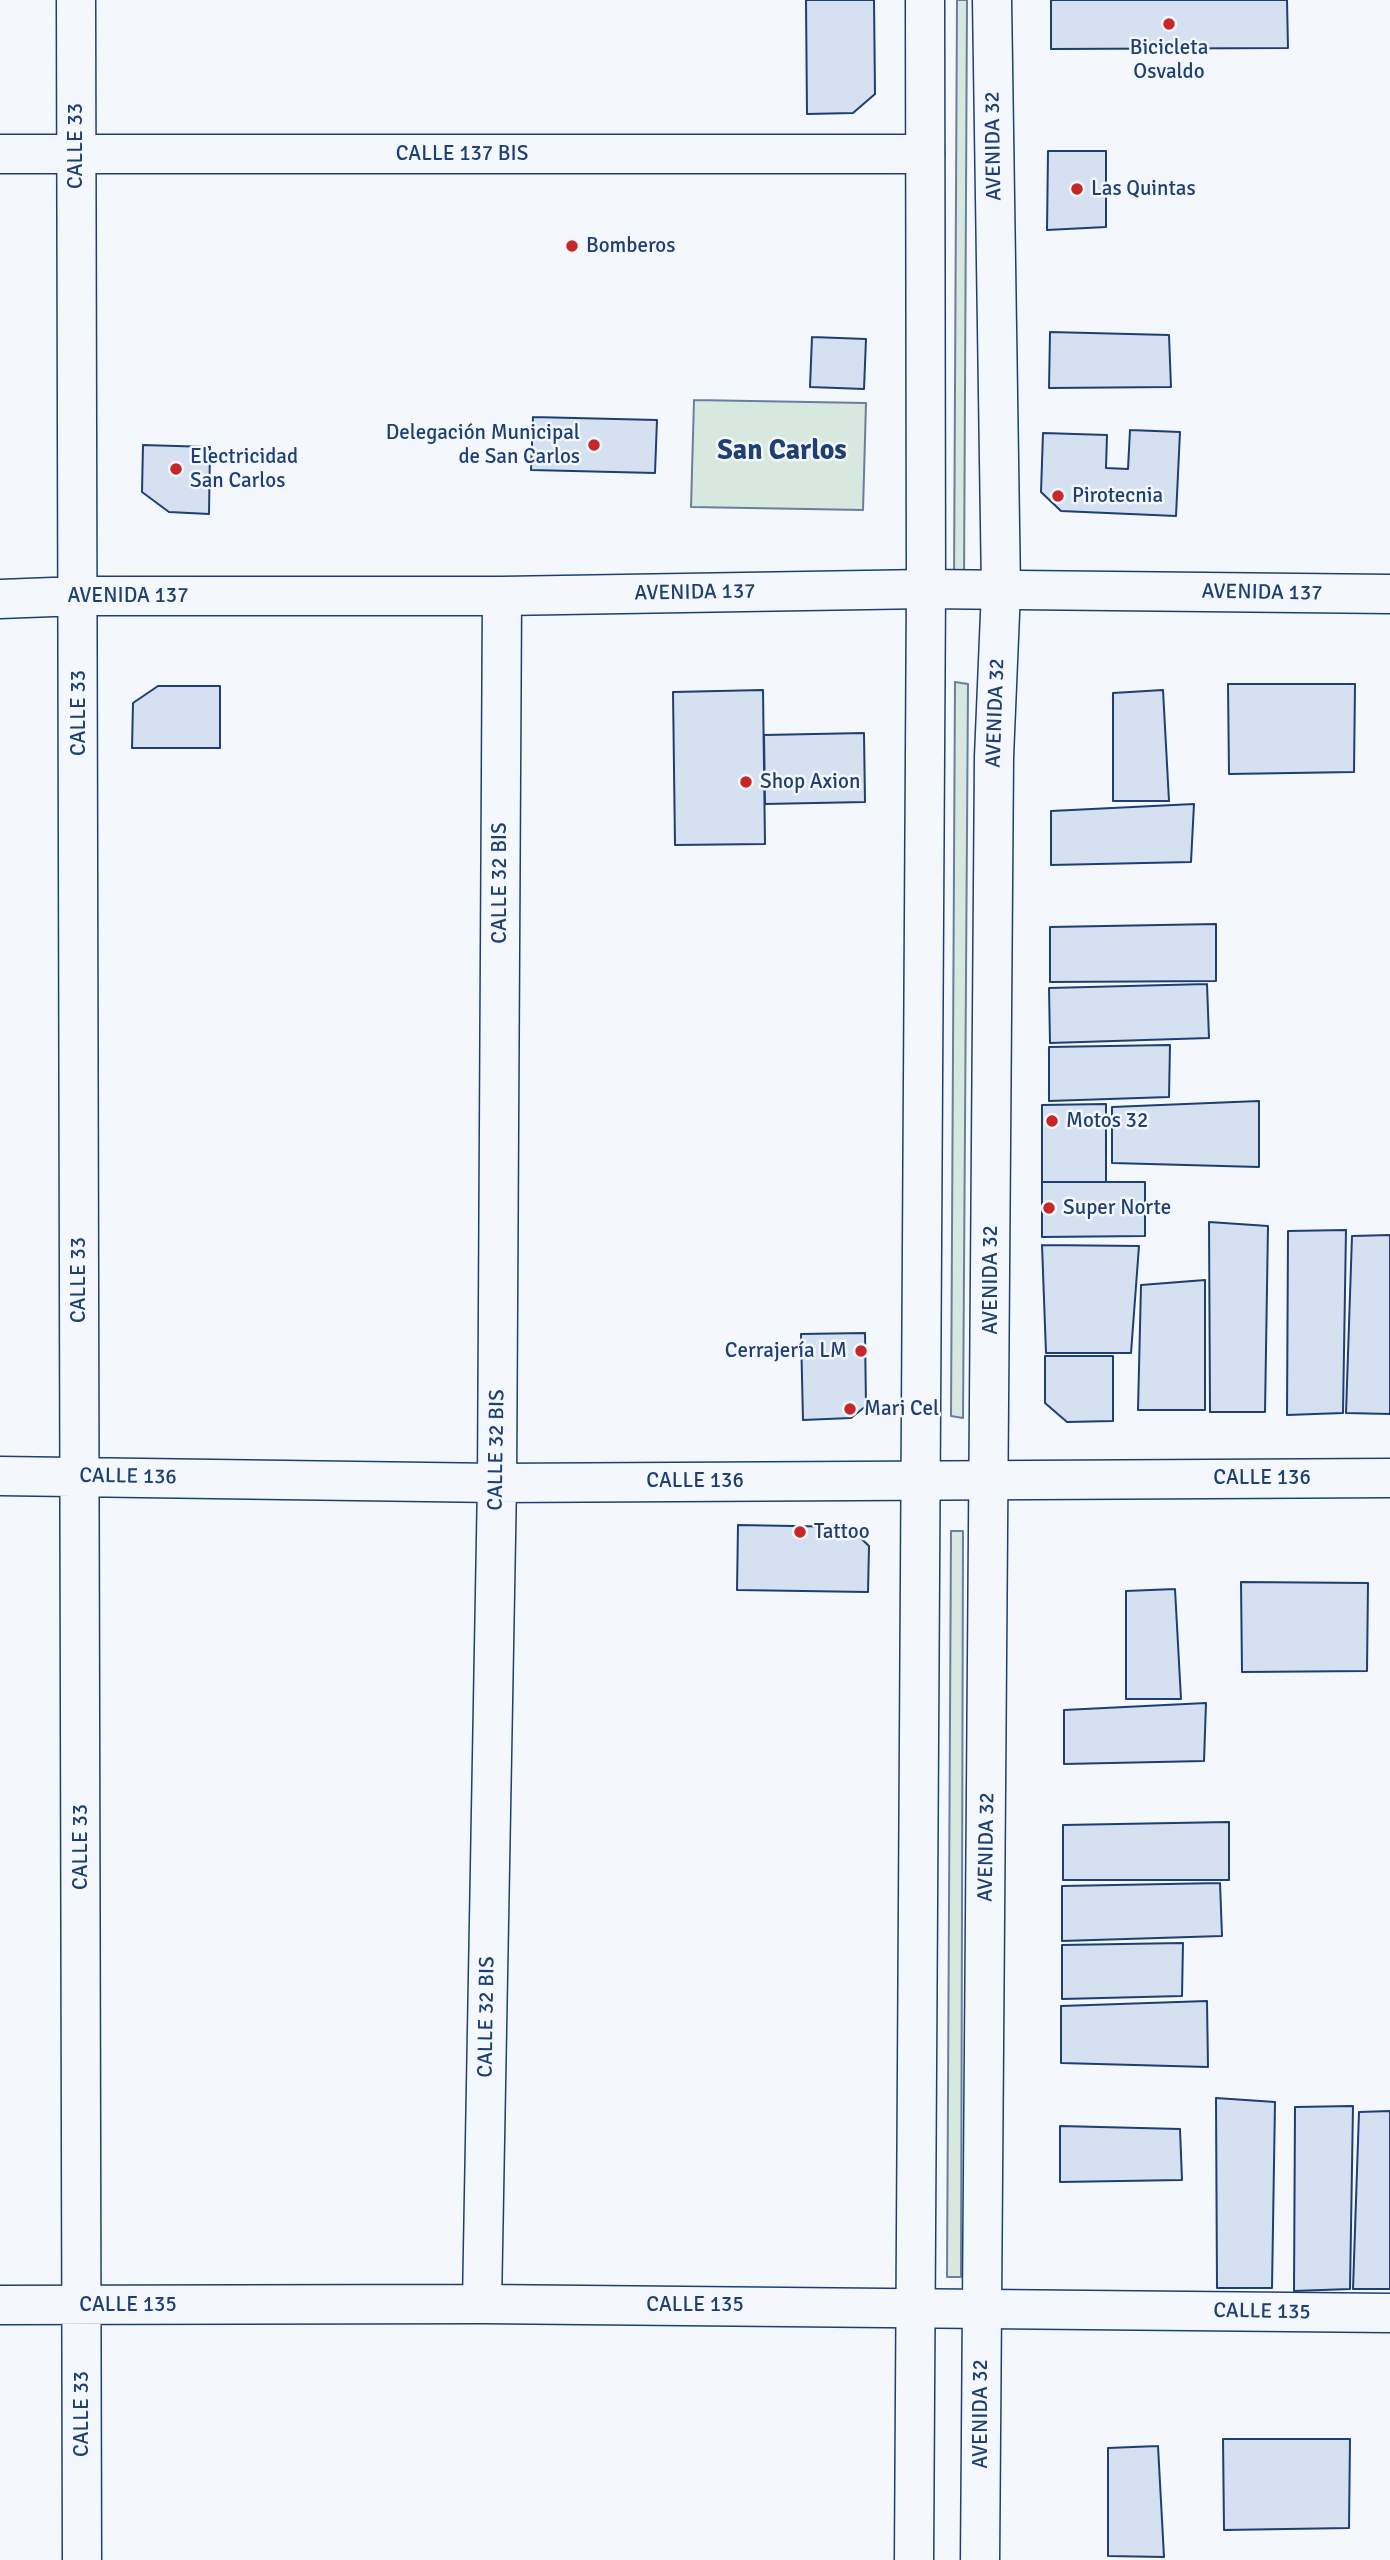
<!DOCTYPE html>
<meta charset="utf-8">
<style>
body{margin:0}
canvas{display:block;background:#f4f7fb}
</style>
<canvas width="1390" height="2560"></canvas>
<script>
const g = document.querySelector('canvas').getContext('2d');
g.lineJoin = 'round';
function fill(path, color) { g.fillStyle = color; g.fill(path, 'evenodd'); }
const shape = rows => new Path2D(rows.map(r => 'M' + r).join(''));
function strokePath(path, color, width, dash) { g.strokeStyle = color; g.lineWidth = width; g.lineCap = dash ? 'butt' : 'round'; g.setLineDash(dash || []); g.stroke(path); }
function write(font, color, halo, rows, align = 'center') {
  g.font = font + ' Signika,sans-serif'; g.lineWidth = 5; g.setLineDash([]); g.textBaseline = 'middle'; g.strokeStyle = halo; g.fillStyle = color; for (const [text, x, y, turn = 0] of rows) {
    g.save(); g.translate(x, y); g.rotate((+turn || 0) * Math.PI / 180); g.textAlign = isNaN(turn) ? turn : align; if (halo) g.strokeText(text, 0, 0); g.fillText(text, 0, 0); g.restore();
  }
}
const green = shape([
 [957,0,967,0,964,584,954,583,957,0],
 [694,400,866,403,863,510,691,507,694,400],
 [955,682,968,684,963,1418,951,1416,955,682],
 [951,1531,963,1531,961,2277,947,2277,951,1531]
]);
const building = shape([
 [806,0,874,0,875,94,853,113,807,114,806,0],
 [1051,0,1287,0,1288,48,1051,49,1051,0],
 [1048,151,1106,151,1106,227,1047,230,1048,151],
 [1050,332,1169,335,1171,387,1049,388,1050,332],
 [812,337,866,339,864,389,810,387,812,337],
 [533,417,657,420,655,473,531,470,533,417],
 [1130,430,1180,432,1176,516,1061,511,1041,492,1043,433,1107,435,1106,468,1128,469,1130,430],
 [143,445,210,447,209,514,169,512,142,492,143,445],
 [1228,684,1355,684,1354,772,1229,774,1228,684],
 [158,686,220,686,220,748,132,748,133,703,158,686],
 [763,690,765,844,675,845,673,692,763,690],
 [1163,690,1169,801,1113,801,1113,693,1163,690],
 [864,733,865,802,765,804,764,735,864,733],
 [1194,804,1191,862,1051,865,1051,811,1194,804],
 [1216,924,1216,981,1050,982,1050,927,1216,924],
 [1207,984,1209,1038,1050,1043,1049,988,1207,984],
 [1170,1045,1169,1097,1049,1101,1049,1047,1170,1045],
 [1259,1101,1259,1167,1112,1163,1112,1107,1259,1101],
 [1106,1104,1106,1182,1042,1182,1042,1105,1106,1104],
 [1042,1182,1145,1182,1145,1236,1042,1237,1042,1182],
 [1209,1222,1268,1226,1265,1412,1210,1412,1209,1222],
 [1346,1230,1343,1413,1287,1415,1288,1231,1346,1230],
 [1390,1235,1390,1414,1346,1413,1352,1236,1390,1235],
 [1042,1245,1139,1246,1131,1353,1046,1353,1042,1245],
 [1205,1280,1205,1410,1138,1410,1141,1285,1205,1280],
 [865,1333,866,1406,851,1418,803,1420,801,1334,865,1333],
 [1045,1356,1113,1356,1113,1421,1067,1422,1045,1403,1045,1356],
 [738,1525,849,1527,869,1546,868,1592,737,1590,738,1525],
 [1241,1582,1368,1583,1367,1671,1242,1672,1241,1582],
 [1175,1589,1181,1699,1126,1699,1126,1591,1175,1589],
 [1206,1703,1204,1761,1064,1764,1064,1710,1206,1703],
 [1229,1822,1229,1880,1063,1880,1063,1825,1229,1822],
 [1220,1883,1222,1936,1062,1941,1062,1886,1220,1883],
 [1183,1943,1182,1996,1062,1999,1062,1945,1183,1943],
 [1207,2001,1208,2067,1061,2063,1061,2006,1207,2001],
 [1216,2098,1275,2102,1272,2288,1217,2288,1216,2098],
 [1353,2106,1350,2289,1294,2291,1295,2107,1353,2106],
 [1390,2111,1390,2289,1353,2289,1359,2112,1390,2111],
 [1060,2126,1180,2129,1182,2180,1060,2182,1060,2126],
 [1223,2439,1350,2439,1349,2528,1224,2530,1223,2439],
 [1158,2446,1164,2557,1108,2556,1108,2448,1158,2446]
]);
const minor = shape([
 [76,0,82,2560],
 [0,154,925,154],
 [0,599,79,596,502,596,926,589,1390,594],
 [0,1476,497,1483,1390,1478],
 [482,2304,497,1483,502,596],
 [0,2305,482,2304,1390,2313]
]);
const major = shape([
 [914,2560,926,589,925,0],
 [980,2560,994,757,1001,590,992,0]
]);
const markers = [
 [1169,24,7,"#c62828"],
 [1077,189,7,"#c62828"],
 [572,246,7,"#c62828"],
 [594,445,7,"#c62828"],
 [176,469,7,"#c62828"],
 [1058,496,7,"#c62828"],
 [746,782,7,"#c62828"],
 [1052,1121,7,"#c62828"],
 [1049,1208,7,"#c62828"],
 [861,1351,7,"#c62828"],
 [850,1409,7,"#c62828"],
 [800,1532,7,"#c62828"]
];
const poiNames = [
 ["Bicicleta",1169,48,"center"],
 ["Osvaldo",1169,72,"center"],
 ["Las Quintas",1091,189],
 ["Bomberos",586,246],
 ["Delegación Municipal",580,433,"right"],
 ["de San Carlos",580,457,"right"],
 ["Electricidad",190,457],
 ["San Carlos",190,481],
 ["Pirotecnia",1072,496],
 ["Shop Axion",760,782],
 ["Motos 32",1066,1121],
 ["Super Norte",1063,1208],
 ["Cerrajería LM",847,1351,"right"],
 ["Mari Cel",864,1409],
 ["Tattoo",814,1532]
];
const streetNames = [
 ["CALLE 33",76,146,-90],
 ["AVENIDA 32",994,146,-91],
 ["CALLE 137 BIS",462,154],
 ["AVENIDA 137",695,593,-1],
 ["AVENIDA 137",1262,593,1],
 ["AVENIDA 137",128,596],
 ["CALLE 33",79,713,-90],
 ["AVENIDA 32",996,713,-88],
 ["CALLE 32 BIS",500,883,-90],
 ["CALLE 33",79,1280,-90],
 ["AVENIDA 32",991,1280,-90],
 ["CALLE 32 BIS",497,1450,-89],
 ["CALLE 136",128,1477,1],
 ["CALLE 136",1262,1478],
 ["CALLE 136",695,1481],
 ["CALLE 33",81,1847,-90],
 ["AVENIDA 32",987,1847,-89],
 ["CALLE 32 BIS",487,2017,-89],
 ["CALLE 135",128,2305],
 ["CALLE 135",695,2305],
 ["CALLE 135",1262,2312,1],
 ["CALLE 33",82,2414,-90],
 ["AVENIDA 32",981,2414,-90]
];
const districtNames = [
 ["San Carlos",782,452]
];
fill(green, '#d7e8df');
strokePath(green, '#687fa3', 2);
fill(building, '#d5e0f0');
strokePath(building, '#1d3f73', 2);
strokePath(minor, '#1d3f73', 41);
strokePath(major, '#1d3f73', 41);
strokePath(minor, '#f4f7fb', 38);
strokePath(major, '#f4f7fb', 38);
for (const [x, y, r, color] of markers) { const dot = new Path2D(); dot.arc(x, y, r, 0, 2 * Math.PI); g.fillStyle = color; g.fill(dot); strokePath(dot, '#f4f7fb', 2.5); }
write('21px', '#1d3f73', '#f4f7fb', poiNames, 'left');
write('21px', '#1d3f73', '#f4f7fb', streetNames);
write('bold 28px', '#1d3f73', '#f4f7fb', districtNames);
</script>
